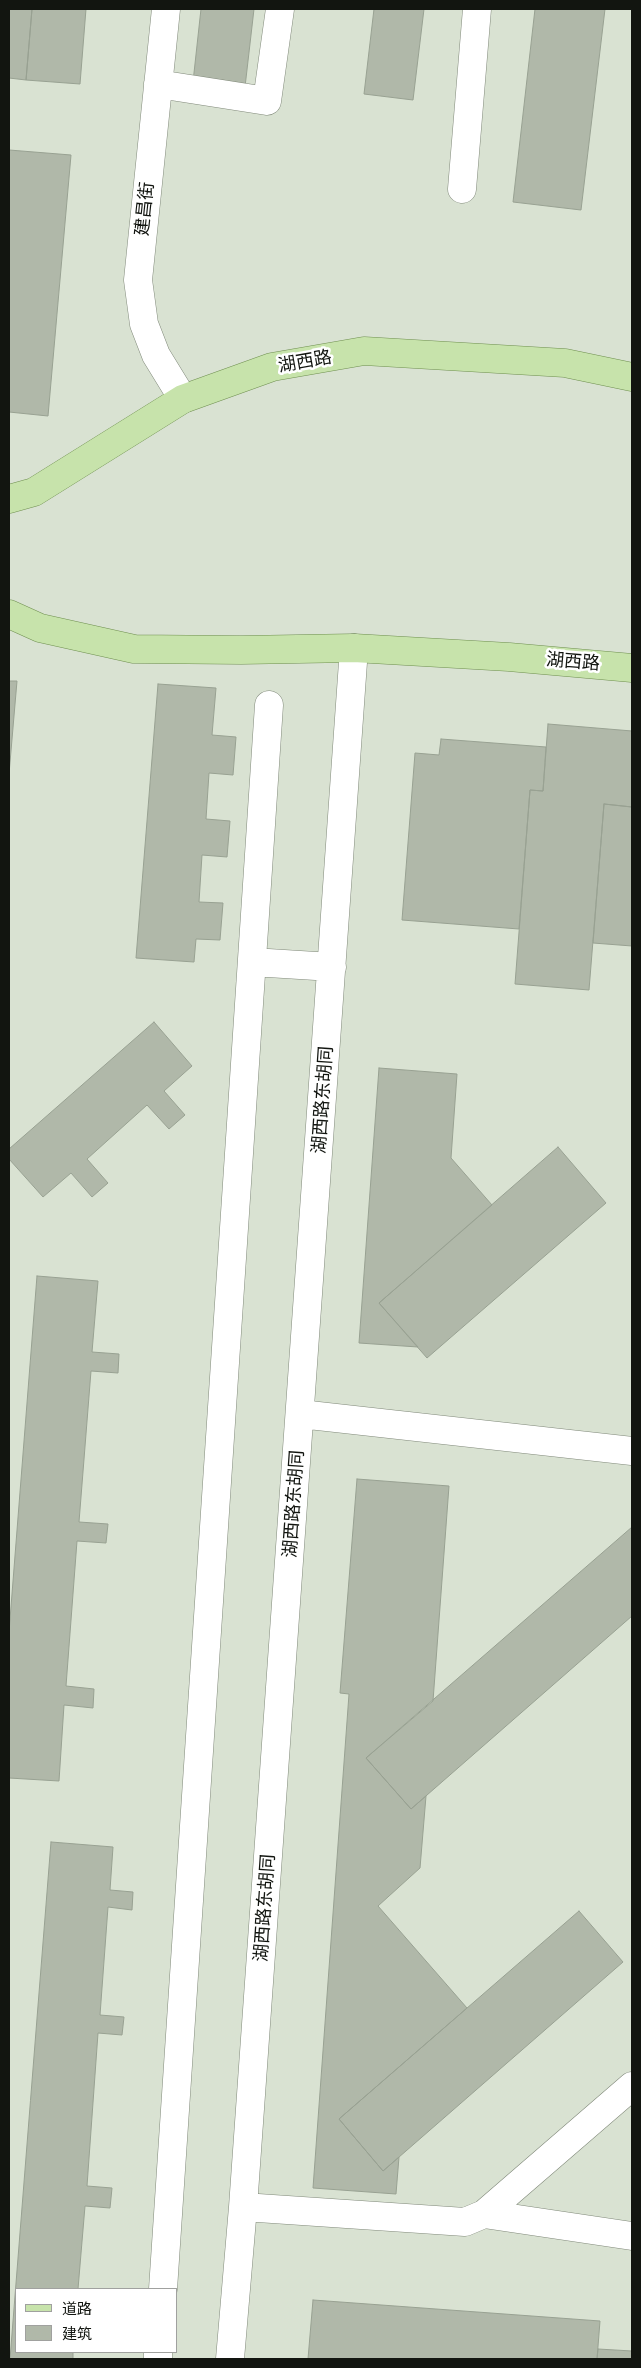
<!DOCTYPE html>
<meta charset="utf-8">
<style>
body{margin:0}
#map{position:relative;width:641px;height:2368px;overflow:hidden;background:#d9e2d2;font-family:Figtree,"Noto Sans SC",sans-serif}
canvas{display:block}
.frame{position:absolute;inset:0;border:10px solid #121510;pointer-events:none}
.legend{position:absolute;left:15px;top:2288px;width:162px;height:65px;box-sizing:border-box;background:#fff;border:1px solid #a0a19f;margin:0;padding:6px 9px;list-style:none;font-size:15px;color:#121510}
.legend li{display:flex;align-items:center;gap:10px;height:25px}
.legend b{width:25px;border:1px solid #a0a19f}
</style>
<div id="map">
<canvas width="641" height="2368"></canvas>
<div class="frame"></div>
<ul class="legend">
<li><b style="height:6px;background:#c7e3ab"></b>道路</li>
<li><b style="height:14px;background:#b0b8a9"></b>建筑</li>
</ul>
</div>
<script>
const g = document.querySelector('canvas').getContext('2d');
g.lineJoin = 'round';
function fill(path, color) { g.fillStyle = color; g.fill(path, 'evenodd'); }
const shape = rows => new Path2D(rows.map(r => 'M' + r).join(''));
function strokePath(path, color, width, dash) { g.strokeStyle = color; g.lineWidth = width; g.lineCap = dash ? 'butt' : 'round'; g.setLineDash(dash || []); g.stroke(path); }
function write(font, color, halo, rows, align = 'center') {
  g.font = font + ' Figtree,"Noto Sans SC",sans-serif'; g.lineWidth = 5; g.setLineDash([]); g.textBaseline = 'middle'; g.strokeStyle = halo; g.fillStyle = color; for (const [text, x, y, turn = 0] of rows) {
    g.save(); g.translate(x, y); g.rotate((+turn || 0) * Math.PI / 180); g.textAlign = isNaN(turn) ? turn : align; if (halo) g.strokeText(text, 0, 0); g.fillText(text, 0, 0); g.restore();
  }
}
const building = shape([
 [9,9,32,9,26,80,9,78,9,9],
 [32,9,86,9,80,84,26,80,32,9],
 [201,9,254,9,245,87,193,82,201,9],
 [374,9,424,9,413,100,364,94,374,9],
 [535,9,605,9,581,210,513,202,535,9],
 [9,150,71,155,48,416,9,412,9,150],
 [9,681,17,681,9,774,9,681],
 [158,684,216,688,212,735,236,737,233,775,209,773,206,819,230,821,227,857,202,855,199,902,223,903,220,940,196,939,194,962,136,958,158,684],
 [548,724,632,731,632,807,604,804,589,990,515,984,530,790,543,791,548,724],
 [441,739,546,747,543,791,530,790,519,929,402,920,415,753,439,755,441,739],
 [604,804,632,807,632,946,593,943,604,804],
 [154,1022,192,1066,164,1091,185,1115,169,1129,147,1105,87,1159,108,1183,92,1197,71,1173,43,1197,9,1159,9,1149,154,1022],
 [379,1068,457,1074,451,1158,492,1205,379,1303,418,1347,359,1343,379,1068],
 [558,1147,606,1203,427,1358,379,1303,558,1147],
 [37,1276,98,1281,92,1352,119,1354,118,1373,91,1371,79,1522,108,1524,106,1543,77,1541,66,1686,94,1689,93,1708,64,1705,59,1781,9,1778,9,1632,37,1276],
 [357,1479,449,1486,433,1701,366,1758,411,1809,426,1796,420,1868,378,1906,467,2008,339,2119,383,2171,399,2157,396,2194,313,2188,349,1694,340,1693,357,1479],
 [632,1527,632,1616,411,1809,366,1758,632,1527],
 [51,1842,113,1847,110,1890,133,1892,132,1910,108,1907,100,2015,124,2017,122,2035,98,2033,87,2186,112,2188,110,2208,85,2206,78,2289,16,2289,16,2352,73,2352,73,2359,10,2359,51,1842],
 [579,1911,623,1962,383,2171,339,2119,579,1911],
 [313,2300,600,2321,597,2359,308,2359,313,2300],
 [598,2349,632,2351,632,2359,597,2359,598,2349]
]);
const minor = shape([
 [166,9,138,280,144,324,156,355,183,399],
 [158,84,267,101,280,9],
 [462,189,477,9],
 [252,962,332,967],
 [300,1414,632,1451],
 [243,2207,465,2222,484,2214,632,2086],
 [484,2214,632,2236],
 [163,2289,269,705],
 [158,2359,158,2352],
 [230,2359,243,2207,354,648]
]);
const major = shape([
 [9,499,34,492,183,399,272,367,364,351,565,363,632,377],
 [9,614,40,628,134,649,241,650,354,648,509,657,632,668]
]);
const streetNames = [
 ["建昌街",145,209,-84],
 ["湖西路",305,362,-10],
 ["湖西路",573,662,5],
 ["湖西路东胡同",323,1100,-86],
 ["湖西路东胡同",294,1504,-86],
 ["湖西路东胡同",265,1908,-86]
];
fill(building, '#b0b8a9');
strokePath(building, '#98a192', 1);
strokePath(minor, '#80897a', 29);
strokePath(major, '#6f8f50', 29);
strokePath(minor, '#fff', 28);
strokePath(major, '#c7e3ab', 28);
write('18px', '#121510', '#fff', streetNames);
</script>
